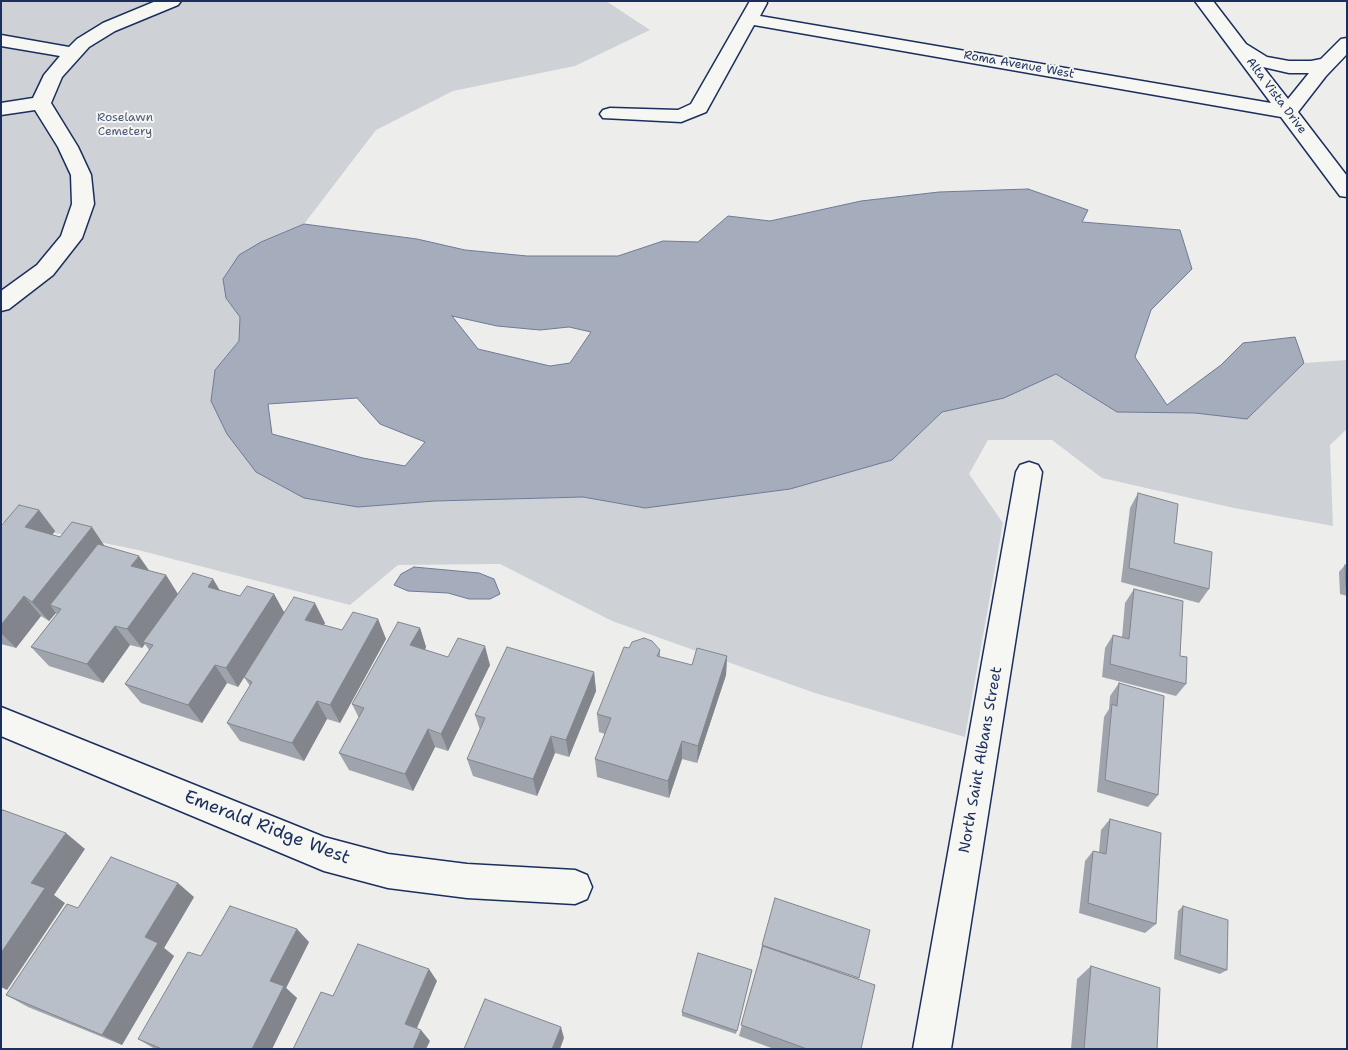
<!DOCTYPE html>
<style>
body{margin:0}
#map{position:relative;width:1348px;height:1050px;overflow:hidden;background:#edeeec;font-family:"Shantell Sans",sans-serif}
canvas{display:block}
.frame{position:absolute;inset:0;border:2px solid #1b2f5e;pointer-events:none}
</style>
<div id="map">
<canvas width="1348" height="1050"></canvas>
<div class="frame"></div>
</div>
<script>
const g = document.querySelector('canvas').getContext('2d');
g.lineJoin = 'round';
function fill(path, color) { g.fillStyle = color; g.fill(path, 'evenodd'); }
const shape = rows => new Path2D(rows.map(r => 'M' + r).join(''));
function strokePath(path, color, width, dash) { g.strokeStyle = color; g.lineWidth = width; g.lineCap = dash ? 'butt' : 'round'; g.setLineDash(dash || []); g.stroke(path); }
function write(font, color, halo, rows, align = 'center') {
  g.font = font + ' "Shantell Sans",sans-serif'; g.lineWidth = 4; g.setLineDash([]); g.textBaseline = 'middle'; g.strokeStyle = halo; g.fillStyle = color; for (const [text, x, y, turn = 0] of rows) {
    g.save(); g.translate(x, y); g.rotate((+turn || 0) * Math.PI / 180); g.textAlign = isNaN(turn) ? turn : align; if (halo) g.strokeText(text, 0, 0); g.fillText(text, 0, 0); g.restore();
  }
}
const green = shape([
 [1,1,606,1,650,30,575,66,453,91,376,130,304,224,261,242,226,298,240,317,239,341,215,370,211,401,358,507,435,501,583,497,645,508,892,460,942,412,1056,374,1118,412,1195,413,1247,419,1304,363,1347,360,1347,429,1330,445,1333,526,1234,508,1102,478,1052,440,988,440,969,474,1003,523,965,737,815,693,612,621,500,564,398,565,350,605,138,550,1,522]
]);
const water = shape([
 [1028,189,1088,210,1082,222,1180,230,1192,269,1151,310,1135,357,1167,405,1221,365,1243,343,1295,337,1304,363,1247,419,1195,413,1117,412,1056,374,1004,398,942,412,892,460,790,489,645,508,583,497,435,501,358,507,304,498,256,472,227,434,211,401,215,370,239,341,240,317,226,298,223,279,239,255,261,242,304,224,417,239,465,250,527,256,618,256,663,241,698,242,728,216,770,221,861,201,939,192,1028,189],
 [452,316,497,326,540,330,569,327,591,332,570,363,550,366,478,349,452,316],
 [357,398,380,424,425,442,405,466,363,458,272,434,268,404,357,398],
 [414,567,479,573,494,579,500,594,490,599,469,599,448,593,408,591,394,585,401,574,414,567]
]);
const minor = shape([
 [156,1,181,1,178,5,115,31,89,47,62,77,51,103,78,147,91,175,94,204,82,238,53,275,9,309,1,311,1,291,37,265,61,236,72,204,71,175,58,147,35,110,1,115,1,103,33,98,44,75,60,56,1,46,1,35,69,47,77,39,103,23,156,1],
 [750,1,766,1,767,3,760,16,1271,103,1195,1,1213,1,1246,44,1267,57,1289,61,1311,61,1321,59,1341,39,1347,38,1347,54,1326,76,1298,112,1347,176,1347,197,1340,196,1281,117,754,25,706,112,681,122,603,118,600,114,603,110,610,108,678,110,691,104,750,1],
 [1263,67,1289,73,1309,73,1288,99,1263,67],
 [1029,462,1038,465,1042,472,951,1049,913,1049,1016,472,1020,465,1029,462],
 [1,707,324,837,388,854,467,864,575,870,587,875,592,887,587,899,575,904,467,898,388,888,324,871,1,736,1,707]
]);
const wall = shape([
 [1138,493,1209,589,1199,603,1121,582,1130,508],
 [39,510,55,531,52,535,106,546,149,571,166,575,178,594,213,579,220,591,240,596,274,594,284,612,325,623,324,625,342,630,378,619,386,639,340,723,327,719,304,761,240,741,227,723,250,686,244,677,238,687,227,683,202,723,141,703,125,684,149,650,145,644,142,648,130,645,103,683,49,666,31,647,57,614,56,613,49,621,41,616,16,648,1,644,1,526],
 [1345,565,1347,566,1347,596,1340,594,1339,572],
 [1134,589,1180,656,1186,684,1176,696,1102,677,1105,648,1113,635,1122,637,1125,603],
 [420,628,426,647,425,650,448,657,490,665,448,751,435,747,413,791,349,770,339,753,359,718,352,704],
 [629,648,660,650,660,657,692,665,727,656,726,675,697,763,682,759,669,798,597,777,595,759,605,734,599,732,597,714],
 [594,672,596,691,569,757,555,753,537,796,473,776,467,759,480,730,475,715],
 [1119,683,1158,795,1148,807,1097,792,1104,717,1109,709,1110,696],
 [1110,819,1156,924,1145,933,1079,913,1085,861,1093,851,1099,852,1101,830],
 [194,897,164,948,174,956,122,1045,28,1007,6,995,78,908],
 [1183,906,1227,970,1220,974,1174,959,1178,911],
 [309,942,286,988,297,998,272,1049,155,1049,138,1039,201,956],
 [762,945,859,979,861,1049,774,1049,739,1036,761,954,760,954],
 [1091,966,1157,1049,1071,1049,1077,979],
 [752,970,736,1034,682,1016,682,1012]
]);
const shadedWall = shape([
 [39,510,55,531,42,548,25,527],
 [92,527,106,548,50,605,56,613,49,621,32,602],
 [139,556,153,576,131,566],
 [166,575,179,596,143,642,145,644,142,648,127,629],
 [213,579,225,599,208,587],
 [274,594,285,614,238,687,226,668],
 [24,596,41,616,16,648,1,633,1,625],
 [315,603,325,623,315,640,305,620],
 [378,619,386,639,340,723,330,705],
 [115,626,130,645,103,683,87,664],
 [420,628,426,647,417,665,410,645],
 [485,646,490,665,448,751,441,734],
 [727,656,726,675,697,763,698,746],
 [215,665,227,683,202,723,188,705],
 [594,672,596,691,569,757,566,740],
 [317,701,327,719,304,761,292,743],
 [428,729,435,747,413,791,405,774],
 [551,736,555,753,537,796,533,779],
 [682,741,682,759,669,798,668,781],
 [66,833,85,849,54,895,65,903,7,990,1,987,1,953,31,883],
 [178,883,194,897,164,948,174,956,122,1045,102,1035,145,937],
 [297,929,309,942,286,988,297,998,272,1049,252,1049,270,981],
 [429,969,437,981,414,1035,405,1024],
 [561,1027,564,1038,560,1049,552,1049],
 [421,1030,430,1041,426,1049,413,1049]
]);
const building = shape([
 [1138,493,1178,504,1174,543,1212,552,1209,589,1129,568,1138,493],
 [19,505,39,510,25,527,60,537,72,522,92,527,32,602,24,596,1,625,1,526,19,505],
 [98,544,139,556,131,566,166,575,127,629,115,626,87,664,31,647,61,609,50,605,98,544],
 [1345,565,1347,566,1347,587,1346,587,1345,565],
 [193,573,213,579,208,587,240,596,247,586,274,594,226,668,215,665,188,705,125,684,153,645,143,642,193,573],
 [1134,589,1183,601,1180,656,1187,657,1186,684,1110,664,1113,635,1129,639,1134,589],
 [294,597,315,603,305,620,342,630,353,612,378,619,330,705,317,701,292,743,227,723,252,682,244,677,294,597],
 [398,622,420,628,410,645,448,657,458,638,485,646,441,734,428,729,405,774,339,753,364,708,352,704,398,622],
 [644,638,652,641,660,650,657,656,692,665,697,648,727,656,698,746,682,741,668,781,595,759,611,718,597,714,624,647,629,648,632,642,644,638],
 [507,647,594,672,566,740,551,736,533,779,467,759,485,718,475,715,507,647],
 [1119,683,1164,696,1158,795,1105,780,1112,704,1117,706,1119,683],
 [3,810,66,833,31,883,45,888,1,953,1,812,3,810],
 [1110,819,1161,833,1156,924,1088,903,1093,851,1106,854,1110,819],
 [111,857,178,883,145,937,158,943,102,1035,6,995,67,904,78,908,111,857],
 [775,898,870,930,859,978,762,945,775,898],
 [230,906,297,929,270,981,284,986,252,1049,162,1049,138,1039,188,952,201,956,230,906],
 [1183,906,1228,920,1227,970,1180,955,1183,906],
 [358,944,429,969,405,1024,421,1030,413,1049,293,1049,321,992,333,996,358,944],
 [763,946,875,985,861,1049,807,1049,741,1025,763,946],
 [698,953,752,970,737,1031,682,1012,698,953],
 [1091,966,1160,988,1157,1049,1084,1049,1091,966],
 [485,999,561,1027,552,1049,464,1049,485,999]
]);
const farStreetnames = [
 ["Roma Avenue West",1019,65,10],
 ["Alta Vista Drive",1276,96,53]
];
const farParknames = [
 ["Roselawn",125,118],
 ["Cemetery",125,132]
];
const streetNames = [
 ["North Saint Albans Street",981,760,-80]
];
const nearStreetnames = [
 ["Emerald Ridge West",267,828,21]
];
fill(green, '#ced2d7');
fill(water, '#a5acbc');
strokePath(water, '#6e7a96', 1);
strokePath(minor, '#1b2f5e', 3);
fill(minor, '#f6f6f2');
fill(wall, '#9fa4ac');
fill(shadedWall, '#82868c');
fill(building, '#b9bfc8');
strokePath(building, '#82868c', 1);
write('12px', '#1b2f5e', '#f6f6f2', farStreetnames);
write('12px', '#48587c', '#f6f6f2', farParknames);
write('15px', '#1b2f5e', '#f6f6f2', streetNames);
write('18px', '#1b2f5e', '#f6f6f2', nearStreetnames);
</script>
